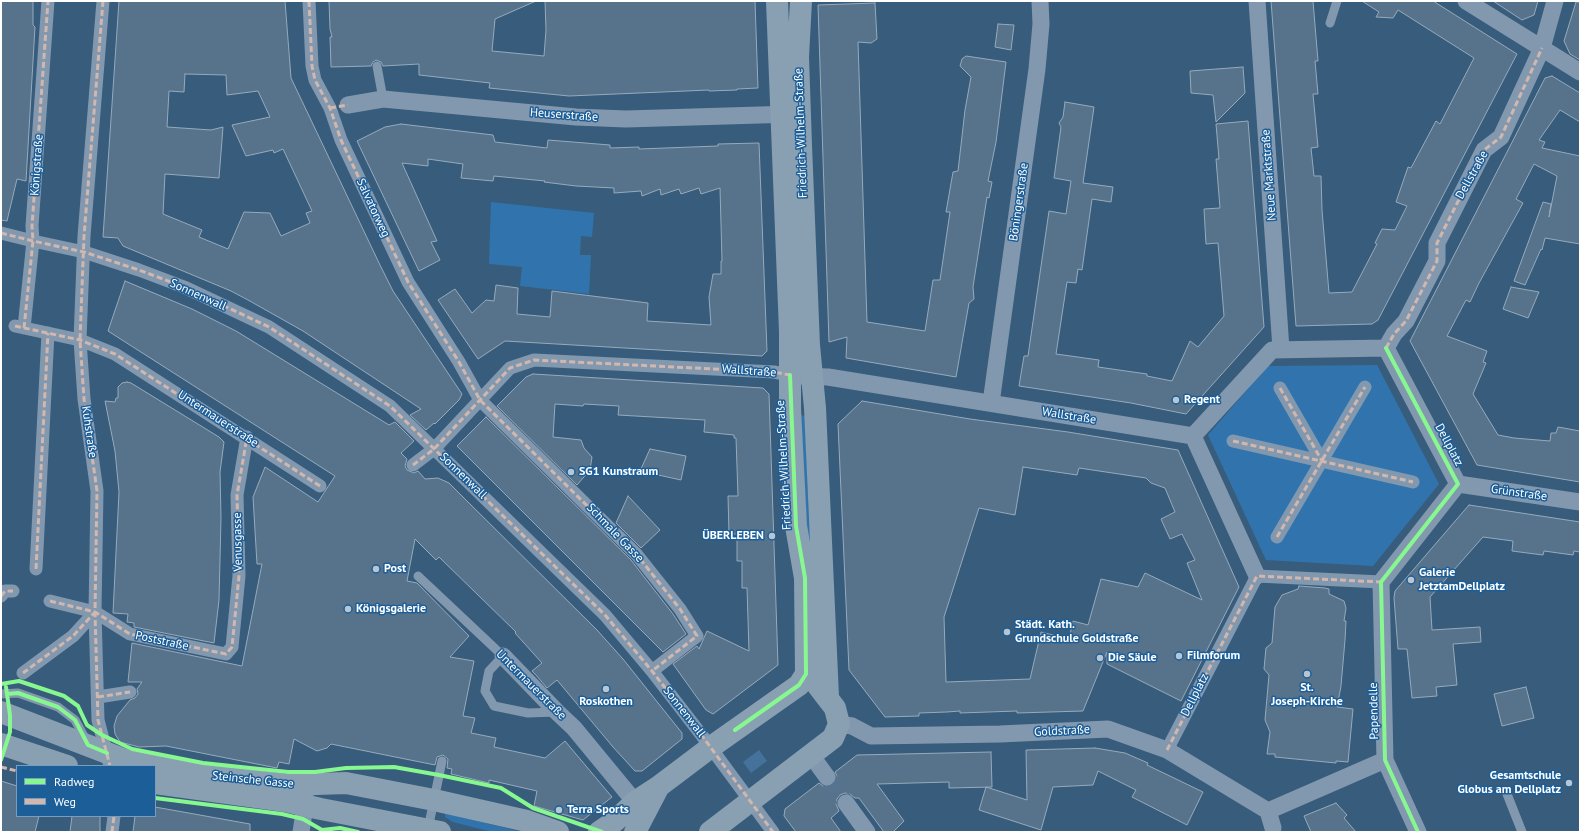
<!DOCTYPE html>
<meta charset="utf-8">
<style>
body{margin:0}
#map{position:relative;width:1581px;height:833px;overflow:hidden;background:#385c7c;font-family:"PT Sans",sans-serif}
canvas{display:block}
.frame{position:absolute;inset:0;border:2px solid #fff;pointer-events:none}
.legend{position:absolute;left:16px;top:765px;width:140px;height:52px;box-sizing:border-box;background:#1c5e98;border:1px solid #779ec1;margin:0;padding:5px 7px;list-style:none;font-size:12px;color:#fff}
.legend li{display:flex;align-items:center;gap:8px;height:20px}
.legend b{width:20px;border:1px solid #779ec1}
</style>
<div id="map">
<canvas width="1581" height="833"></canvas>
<div class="frame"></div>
<ul class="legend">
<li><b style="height:5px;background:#87f88f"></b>Radweg</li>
<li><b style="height:5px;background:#d1b7ad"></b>Weg</li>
</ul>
</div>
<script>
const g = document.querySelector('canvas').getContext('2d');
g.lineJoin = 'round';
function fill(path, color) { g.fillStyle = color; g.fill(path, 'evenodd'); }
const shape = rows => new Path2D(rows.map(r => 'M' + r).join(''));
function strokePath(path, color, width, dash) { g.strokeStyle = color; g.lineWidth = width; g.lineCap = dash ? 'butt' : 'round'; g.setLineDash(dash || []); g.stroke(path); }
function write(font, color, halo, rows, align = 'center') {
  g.font = font + ' "PT Sans",sans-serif'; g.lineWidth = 3; g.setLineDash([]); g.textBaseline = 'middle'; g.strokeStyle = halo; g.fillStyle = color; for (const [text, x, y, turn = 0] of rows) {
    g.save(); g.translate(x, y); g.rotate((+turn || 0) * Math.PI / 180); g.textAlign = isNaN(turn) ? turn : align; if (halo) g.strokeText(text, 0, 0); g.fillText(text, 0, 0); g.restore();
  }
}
const green = shape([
 [491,202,594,213,592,237,581,236,580,255,591,255,589,294,520,286,522,267,489,264],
 [1377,365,1439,484,1373,566,1266,560,1208,435,1268,366],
 [801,415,805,416,809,523,817,579,805,523],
 [445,813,485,823,522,832,492,832,453,822,445,817]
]);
const water = shape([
 [759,750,767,761,751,773,743,762]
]);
const building = shape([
 [1,1,33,1,33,25,35,27,26,181,17,179,7,221,1,220,1,1],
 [119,1,285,1,291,78,380,265,393,291,462,394,459,400,435,424,434,423,426,430,410,415,421,409,303,331,248,300,231,291,123,246,118,238,103,237,119,1],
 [185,74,226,75,227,95,258,91,270,117,232,125,246,156,273,150,274,153,283,149,312,211,306,213,310,223,281,236,270,213,244,212,228,249,199,237,202,230,163,214,165,174,219,178,223,127,211,130,167,127,169,91,184,92,185,74],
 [329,1,536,1,495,19,492,51,544,56,546,30,545,1,755,1,758,88,737,89,737,90,709,91,709,90,569,96,489,88,490,83,419,75,419,64,383,66,381,62,376,60,373,62,371,66,331,67,330,37,332,37,330,29,329,1],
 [1271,1,1313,1,1318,61,1315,61,1318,94,1313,94,1318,147,1311,148,1314,176,1321,176,1322,210,1329,293,1352,292,1377,244,1375,243,1382,229,1395,230,1407,206,1396,202,1408,167,1411,168,1436,121,1440,124,1474,58,1398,10,1393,18,1376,17,1379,12,1362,1,1433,1,1517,54,1378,320,1372,324,1296,326,1271,1],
 [1493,1,1538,1,1534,15,1522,20,1493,1],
 [1576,2,1580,2,1580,60,1570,54,1564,41,1576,2],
 [875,3,877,39,871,43,858,42,867,322,925,331,933,280,940,280,950,212,946,212,953,172,958,171,965,110,971,77,960,66,962,59,966,56,1006,62,996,142,988,181,992,182,989,198,987,197,973,287,974,299,969,303,956,377,846,358,847,337,829,342,818,5,875,3],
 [998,24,1014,25,1011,50,995,47,998,24],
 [1243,67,1245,93,1216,122,1213,95,1191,93,1190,71,1243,67],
 [1552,76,1580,93,1580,122,1560,110,1539,140,1545,142,1542,148,1580,156,1580,244,1545,238,1542,250,1541,249,1525,285,1514,281,1543,202,1551,204,1549,217,1557,176,1534,164,1516,199,1523,203,1479,283,1470,302,1466,300,1447,336,1487,351,1483,362,1486,363,1473,394,1498,435,1514,438,1550,441,1551,433,1556,433,1558,427,1580,431,1580,482,1477,465,1410,341,1545,78,1552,76],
 [1065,102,1094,107,1083,183,1113,187,1111,202,1092,199,1082,270,1078,269,1076,283,1067,282,1056,354,1099,360,1098,367,1147,374,1147,376,1172,381,1190,341,1198,347,1224,316,1218,243,1206,244,1204,209,1220,208,1216,159,1219,159,1216,124,1248,121,1264,327,1186,414,1131,403,1019,386,1024,356,1028,356,1049,211,1066,214,1071,181,1054,178,1061,127,1059,123,1063,117,1065,102],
 [401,124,493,135,495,142,547,148,548,140,610,145,610,148,639,147,639,149,718,146,718,144,759,143,767,351,762,356,505,341,478,359,438,300,455,289,472,313,486,300,494,301,496,285,518,288,517,314,550,317,552,291,648,303,647,321,711,325,709,297,713,274,721,274,721,261,722,261,720,188,701,194,699,188,681,194,679,189,661,195,660,189,642,196,641,191,614,193,614,188,576,186,544,182,545,181,494,176,493,181,461,178,463,164,428,159,428,166,402,163,437,241,431,242,440,260,419,271,357,141,385,127,401,124],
 [125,281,192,309,236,331,389,425,395,422,414,441,401,453,407,459,405,466,407,470,414,473,418,471,425,479,438,478,449,483,465,499,597,630,623,659,682,733,682,739,642,771,635,771,613,747,557,680,547,688,536,675,532,671,542,663,515,633,516,632,439,557,436,560,415,539,407,581,417,583,469,636,450,657,474,661,463,716,475,718,471,733,496,738,494,747,545,758,565,741,612,797,583,820,534,806,537,791,489,780,489,783,451,774,452,769,447,768,448,759,443,755,437,757,435,765,331,744,327,748,317,751,294,739,289,764,279,762,277,768,166,746,139,747,120,742,115,734,114,726,117,716,130,700,135,698,138,694,137,689,142,682,128,682,132,643,242,666,262,564,257,564,253,497,265,467,318,502,335,476,108,331,125,281],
 [1511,287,1539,292,1528,318,1503,309,1511,287],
 [533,374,763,388,769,394,778,665,717,711,713,714,706,710,673,664,697,646,699,649,707,631,749,651,747,588,742,588,742,561,737,561,737,534,729,534,728,496,738,496,736,438,734,438,734,435,704,432,705,420,618,415,619,406,584,404,583,406,555,404,553,437,581,440,584,448,592,457,590,470,577,485,497,406,526,377,533,374],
 [127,382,131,383,219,437,224,442,220,472,221,518,219,600,214,643,134,627,134,623,127,622,128,614,113,613,119,492,115,451,105,401,115,402,116,398,118,398,118,387,122,383,127,382],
 [862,401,970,419,1068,432,1178,450,1239,587,1181,701,1107,664,1107,652,1083,711,1017,713,1017,711,960,713,960,711,947,712,919,713,919,716,885,717,849,670,838,424,862,401],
 [1023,467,1077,475,1079,468,1146,478,1151,483,1165,488,1175,512,1161,519,1170,539,1182,534,1195,560,1187,563,1202,600,1145,573,1138,587,1101,579,1088,625,1073,621,1069,639,1041,632,1030,679,946,682,944,617,979,508,1015,515,1023,467],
 [486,417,631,560,673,614,686,634,663,652,457,446,486,417],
 [650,449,686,456,681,480,640,471,650,449],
 [628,496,660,530,641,548,616,523,628,496],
 [1469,505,1580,522,1580,552,1574,551,1573,555,1544,551,1543,555,1512,551,1513,541,1483,537,1430,597,1432,630,1480,627,1481,642,1453,644,1457,685,1436,687,1437,696,1412,698,1407,649,1398,649,1394,598,1395,591,1469,505],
 [1299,586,1325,588,1329,589,1329,594,1344,601,1346,608,1344,621,1346,621,1345,640,1341,686,1337,707,1353,709,1348,762,1336,761,1336,763,1275,757,1275,754,1267,754,1270,732,1265,720,1269,675,1264,669,1266,648,1272,643,1275,607,1282,595,1298,589,1299,586],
 [1526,687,1534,718,1502,726,1494,694,1526,687],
 [1095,748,1125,753,1148,763,1147,765,1203,792,1187,825,1132,797,1136,790,1098,771,1093,785,1053,787,1041,830,979,810,986,787,1027,800,1026,750,1095,748],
 [991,752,992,787,949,788,949,782,877,784,904,821,893,832,884,832,859,798,855,798,850,794,845,793,840,795,837,799,836,804,839,811,831,818,841,832,796,832,784,816,785,809,819,783,823,786,828,787,833,785,836,781,837,776,835,772,857,755,991,752],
 [1,781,17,786,17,816,39,816,35,832,1,832,1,781],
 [1336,803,1347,815,1344,818,1356,832,1311,832,1304,816,1336,803],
 [155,807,250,824,250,832,133,832,135,816,155,816,155,807],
 [72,816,100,816,100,832,70,832,72,816]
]);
const minorTunnel = shape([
 [827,777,846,803]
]);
const service = shape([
 [1330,23,1337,1],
 [377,66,383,99],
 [418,576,503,656,489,671,485,691,494,706,528,713,557,712],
 [1,694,18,693,58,707,75,720,87,742],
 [1507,794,1522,832],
 [428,829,442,761]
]);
const pedestrian = shape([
 [103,1,84,236,80,340,84,399,97,491,95,612,98,720,110,766],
 [309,1,312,66,315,80,330,108,341,140,408,282,459,362,480,400,637,555,680,609,697,636,652,671],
 [1,233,33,241,84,252,139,270,184,287,269,327,390,406,605,615,652,671,700,733,773,832],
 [15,326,80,340,115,354,320,486],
 [24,328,33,241,32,226,48,1],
 [1280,388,1322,461],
 [1233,441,1413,482],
 [413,465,434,449,510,368,534,360,774,372,790,375],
 [1277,537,1365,387],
 [36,569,48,333],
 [1,596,5,591,13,591],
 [50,601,95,612,130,634,226,654,232,647,239,576,237,495,247,437],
 [23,673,73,636,95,612],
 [98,697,130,692],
 [1167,750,1257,576,1381,582],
 [112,832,114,816]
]);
const minor = shape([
 [1257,1,1281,349],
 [1466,1,1580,72],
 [348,105,383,99,576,117,626,119,793,114],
 [1386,348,1458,484,1381,582,1385,760,1418,832],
 [1386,348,1394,334,1406,321,1437,261,1437,243,1484,150,1501,137,1542,48,1555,1],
 [800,376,828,377,1193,436],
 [991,403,1037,69,1041,24,1040,1],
 [1193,436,1272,350,1386,348],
 [1193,436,1257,576],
 [1458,484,1580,502],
 [503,656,557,712,574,728,635,802],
 [839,724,852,726,871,736,1000,734,1108,729,1167,750,1268,811,1273,828],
 [811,755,827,777],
 [846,803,867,832],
 [1268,811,1385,760],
 [301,832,305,806,305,793]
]);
const secondary = shape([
 [801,1,798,57,801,145,809,345,815,408,828,697],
 [1,712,128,761,205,775,287,785,346,783,434,800,527,821,558,832],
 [1,744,67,766],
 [155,783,285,801,321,809,440,832],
 [599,832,615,821,635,802,658,787,711,747,799,685,806,674,805,578,796,526,790,408,790,332,777,1],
 [635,832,658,788],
 [710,832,833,738,839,724,835,708,818,686]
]);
const quiet = shape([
 [103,1,84,236,80,340,84,399,97,491,95,612,98,720,110,766],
 [309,1,312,66,315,80,330,108,341,140,408,282,459,362,480,400,637,555,680,609,697,636,652,671],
 [330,108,348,105],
 [1,233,33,241,84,252,139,270,184,287,269,327,390,406,605,615,652,671,700,733,773,832],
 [15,326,80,340,115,354,320,486],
 [24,328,33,241,32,226,48,1],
 [1386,348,1394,334,1406,321,1437,261,1437,243,1484,150,1501,137,1542,48],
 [1280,388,1322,461],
 [1233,441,1413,482],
 [413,465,434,449,510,368,534,360,774,372,790,375],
 [1277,537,1365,387],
 [36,569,48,333],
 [1,596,5,591,13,591],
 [50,601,95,612,130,634,226,654,232,647,239,576,237,495,247,437],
 [23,673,73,636,95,612],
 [98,697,130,692],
 [1167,750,1257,576,1381,582],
 [1,767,17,771],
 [112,832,114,816]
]);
const cycleway = shape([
 [1386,348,1458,484,1381,582,1385,760,1418,832],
 [1,684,19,681,64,696,78,706,87,725,102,735,132,749,203,763,288,772,315,772,346,768,394,767,439,775,501,788,533,808,602,832],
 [7,694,18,693,58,707,75,720,88,745,107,753],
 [735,730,799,685,806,674,805,578,796,526,790,375],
 [1,760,10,732,10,715,6,687],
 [155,798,282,814,303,819,322,830,340,828,358,832]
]);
const markers = [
 [1176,400,4,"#b9c6d1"],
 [571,472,4,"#b9c6d1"],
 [772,536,4,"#b9c6d1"],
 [376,569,4,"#b9c6d1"],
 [1411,580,4,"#b9c6d1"],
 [348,609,4,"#b9c6d1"],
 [1007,632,4,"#b9c6d1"],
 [1179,656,4,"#b9c6d1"],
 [1100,658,4,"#b9c6d1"],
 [1307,674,4,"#b9c6d1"],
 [606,689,4,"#b9c6d1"],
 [1569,783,4,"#b9c6d1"],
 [559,810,4,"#b9c6d1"]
];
const streetNames = [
 ["Heuserstraße",564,115,4],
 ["Friedrich-Wilhelm-Straße",801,133,-92],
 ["Königstraße",37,165,-86],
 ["Neue Marktstraße",1269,175,-94],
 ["Dellstraße",1472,175,-61],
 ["Böningerstraße",1019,202,-82],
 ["Salvatorweg",373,208,65],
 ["Sonnenwall",198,295,24],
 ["Wallstraße",749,371,4],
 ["Wallstraße",1069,416,9],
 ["Untermauerstraße",218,419,33],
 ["Kuhstraße",89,432,82],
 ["Dellplatz",1449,445,62],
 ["Friedrich-Wilhelm-Straße",784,465,-93],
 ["Sonnenwall",463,476,44],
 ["Grünstraße",1519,493,8],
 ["Schmale Gasse",615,533,46],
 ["Venusgasse",238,542,-91],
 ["Poststraße",162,641,12],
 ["Untermauerstraße",531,685,45],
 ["Dellplatz",1195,695,-63],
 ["Papendelle",1374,711,-91],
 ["Sonnenwall",684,712,52],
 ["Goldstraße",1062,731,-3],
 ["Steinsche Gasse",253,780,6]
];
const poiNames = [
 ["Regent",1184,400],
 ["SG1 Kunstraum",579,472],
 ["ÜBERLEBEN",764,536,"right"],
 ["Post",384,569],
 ["Galerie",1419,573],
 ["JetztamDellplatz",1419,587],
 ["Königsgalerie",356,609],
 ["Städt. Kath.",1015,625],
 ["Grundschule Goldstraße",1015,639],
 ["Filmforum",1187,656],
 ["Die Säule",1108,658],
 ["St.",1307,688,"center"],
 ["Joseph-Kirche",1307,702,"center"],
 ["Roskothen",606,702,"center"],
 ["Gesamtschule",1561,776,"right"],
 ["Globus am Dellplatz",1561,790,"right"],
 ["Terra Sports",567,810]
];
fill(green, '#3174ad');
fill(water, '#45729a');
fill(building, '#57738c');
strokePath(building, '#96aabb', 1);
strokePath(minorTunnel, '#567490', 17, [17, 8]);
strokePath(service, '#8298af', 9);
strokePath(pedestrian, '#8298af', 13);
strokePath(minor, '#8298af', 17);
strokePath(secondary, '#899fb2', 22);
strokePath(quiet, '#d1b7ad', 3, [6, 3]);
strokePath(cycleway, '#87f88f', 4);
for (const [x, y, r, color] of markers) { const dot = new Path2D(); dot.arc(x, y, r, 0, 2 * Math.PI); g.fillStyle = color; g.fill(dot); strokePath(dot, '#1c5e98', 1.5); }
write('12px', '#fff', '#1c5e98', streetNames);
write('bold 12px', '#fff', '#1c5e98', poiNames, 'left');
</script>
